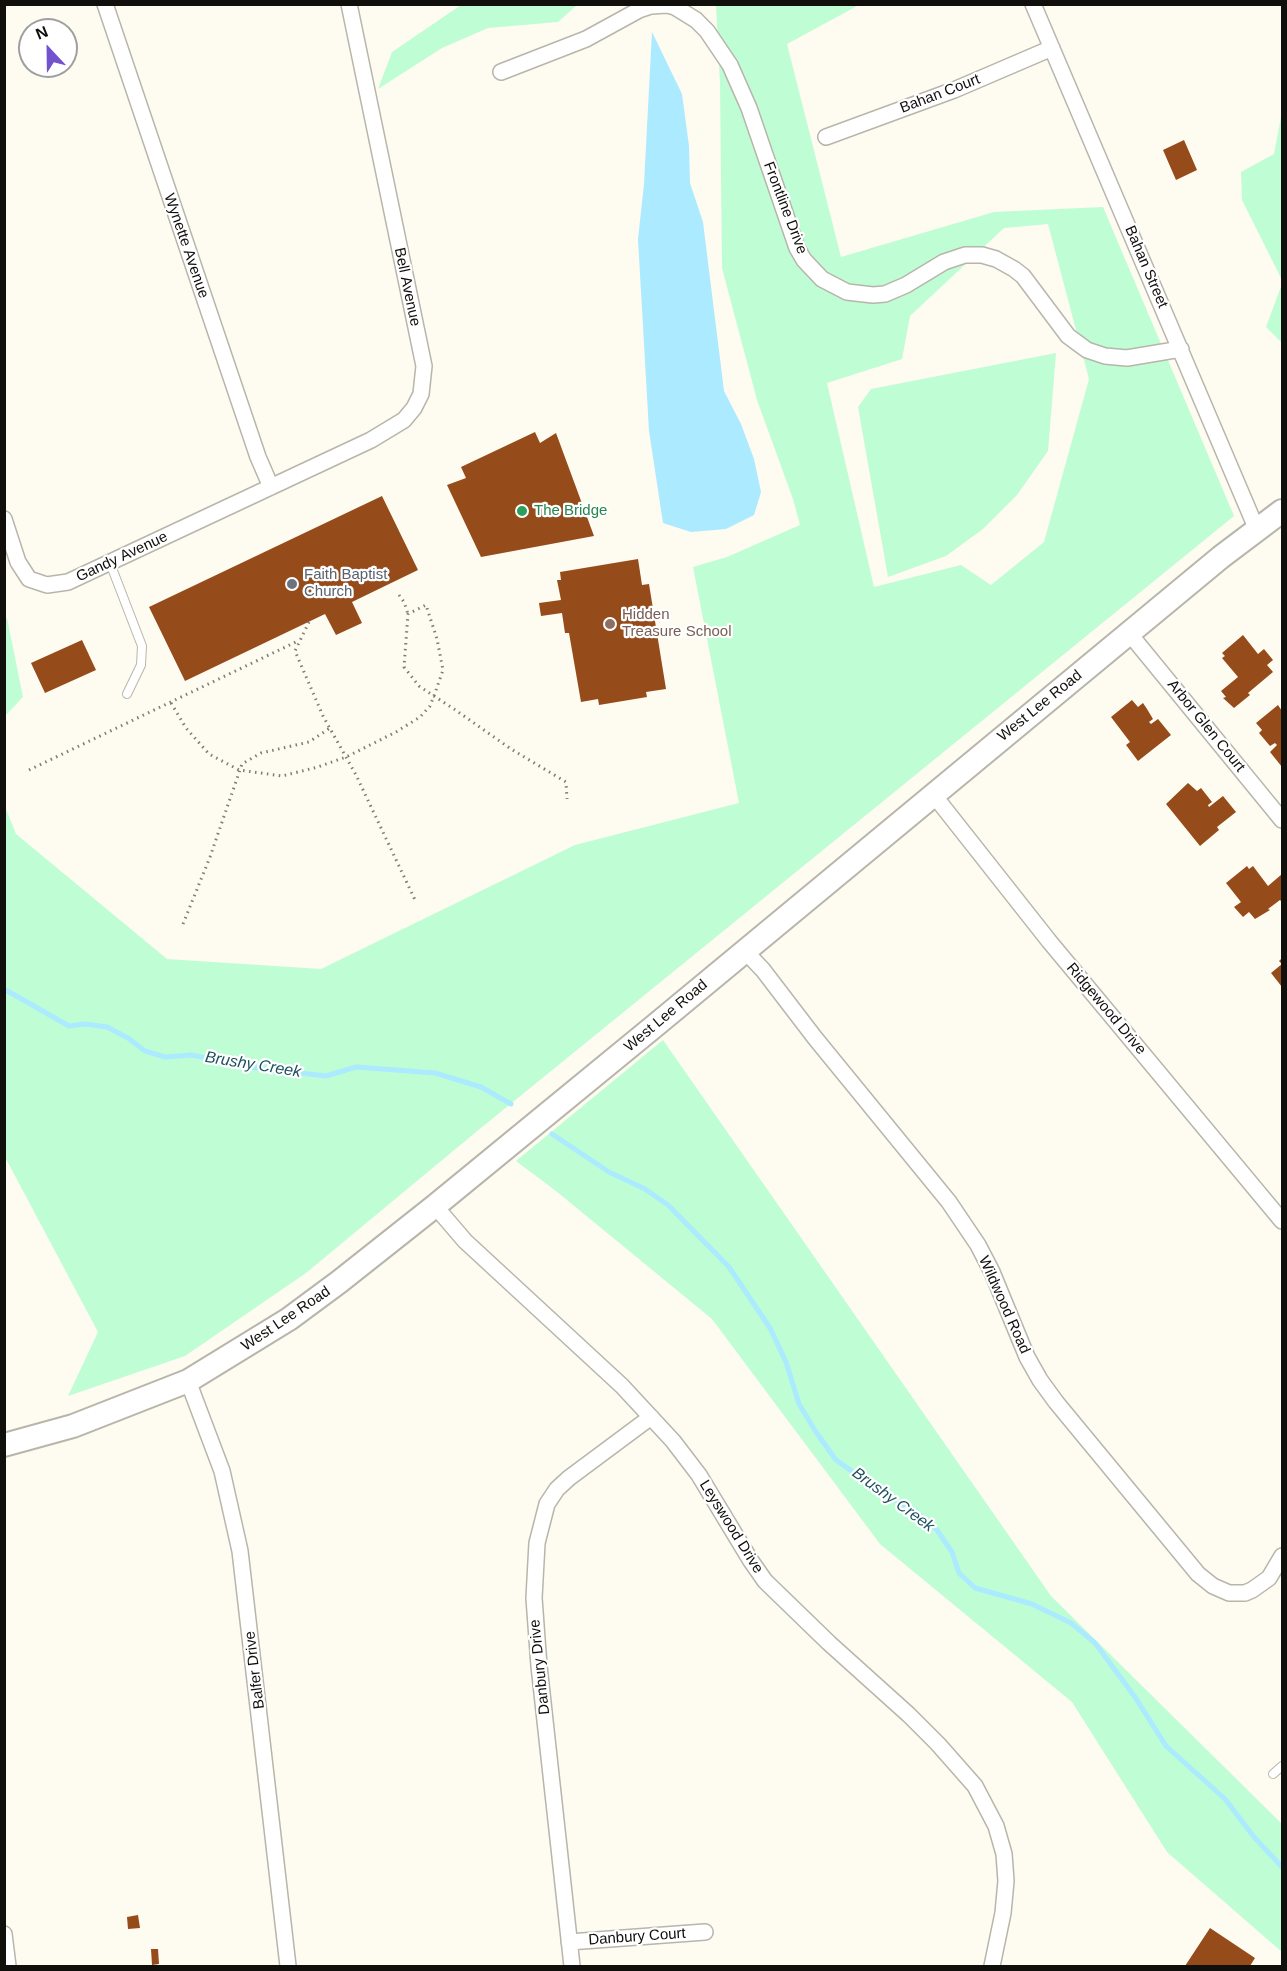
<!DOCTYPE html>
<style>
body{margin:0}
#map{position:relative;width:1287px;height:1971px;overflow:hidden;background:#fefbf1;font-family:Helvetica,sans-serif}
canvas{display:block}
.frame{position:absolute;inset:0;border:6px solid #100f0c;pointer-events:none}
.north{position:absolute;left:18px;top:18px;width:60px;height:60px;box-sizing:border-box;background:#fff;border:2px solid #9f9f9e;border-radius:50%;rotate:338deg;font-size:16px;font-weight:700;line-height:24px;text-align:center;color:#100f0c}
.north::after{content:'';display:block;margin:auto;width:21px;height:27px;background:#7353cd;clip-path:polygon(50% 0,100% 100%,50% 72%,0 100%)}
</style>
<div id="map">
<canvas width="1287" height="1971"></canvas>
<div class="frame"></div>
<div class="north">N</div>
</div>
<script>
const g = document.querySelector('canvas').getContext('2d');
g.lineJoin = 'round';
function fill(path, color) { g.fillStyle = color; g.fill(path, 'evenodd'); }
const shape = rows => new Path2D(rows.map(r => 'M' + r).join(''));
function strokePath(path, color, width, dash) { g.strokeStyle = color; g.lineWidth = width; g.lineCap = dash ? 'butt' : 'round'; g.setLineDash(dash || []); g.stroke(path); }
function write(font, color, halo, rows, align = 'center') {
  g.font = font + ' Helvetica,sans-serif'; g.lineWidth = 4.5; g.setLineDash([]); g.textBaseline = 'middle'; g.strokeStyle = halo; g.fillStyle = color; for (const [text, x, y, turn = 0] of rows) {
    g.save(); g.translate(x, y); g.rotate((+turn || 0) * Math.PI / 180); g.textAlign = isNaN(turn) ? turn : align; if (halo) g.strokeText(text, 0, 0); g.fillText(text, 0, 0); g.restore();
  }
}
const green = shape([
 [461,5,577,5,558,22,488,28,442,48,378,89,392,52],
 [716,5,859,5,787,44,841,257,994,212,1103,207,1234,516,476,1132,306,1273,185,1356,68,1396,98,1332,5,1157,4,804,16,834,167,959,321,969,575,845,739,803,693,567,727,557,800,525,793,499,757,400,722,268,720,83],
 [1048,224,1089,379,1044,542,991,585,961,565,874,587,827,383,902,359,910,316,1004,228],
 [1282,112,1282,280,1242,200,1241,172,1274,154],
 [1282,284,1282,343,1266,327],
 [1056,353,1048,451,1017,495,983,529,946,556,888,577,858,407,871,389],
 [7,618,23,697,5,716,4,619],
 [663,1040,1051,1596,1282,1824,1282,1952,1167,1852,1072,1702,880,1544,712,1319,556,1191,516,1161]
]);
const water = shape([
 [652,32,682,94,689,146,690,183,703,222,724,391,741,424,754,459,761,492,754,515,726,529,691,532,663,523,649,431,638,239,644,184]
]);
const stream = shape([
 [4,989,69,1026,85,1024,107,1027,128,1038,145,1051,165,1057,192,1055,249,1067,326,1076,356,1067,435,1073,481,1087,511,1104],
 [552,1134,609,1172,645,1189,668,1205,729,1267,770,1328,786,1362,799,1404,816,1432,836,1460,880,1491,917,1512,937,1530,952,1552,959,1573,975,1588,1032,1604,1071,1623,1095,1643,1135,1697,1166,1746,1225,1799,1254,1837,1282,1867]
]);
const building = shape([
 [1184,140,1197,170,1176,180,1163,150],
 [535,432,540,443,556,433,594,536,481,557,447,485,466,478,461,467],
 [382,496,418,570,352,602,362,623,336,635,325,614,185,681,149,607],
 [638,559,642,585,649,584,666,689,646,692,647,697,599,705,598,699,581,702,569,633,565,633,562,613,541,616,539,603,561,600,557,580,561,580,560,572],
 [1243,635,1258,654,1264,649,1273,660,1267,665,1273,672,1248,693,1250,695,1234,708,1223,698,1226,697,1221,691,1238,677,1222,658,1225,656,1222,653],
 [82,640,96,670,45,693,31,663],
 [1132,700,1138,707,1143,703,1147,709,1153,719,1149,722,1151,724,1158,719,1171,735,1138,761,1126,745,1130,742,1111,717],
 [1278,705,1282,711,1282,767,1270,752,1277,745,1275,743,1270,746,1259,733,1262,730,1256,723],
 [1188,783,1197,791,1201,788,1212,802,1208,805,1209,807,1223,796,1236,812,1217,827,1219,830,1200,846,1166,804],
 [1247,866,1249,869,1253,866,1268,886,1282,874,1282,902,1280,900,1268,909,1270,910,1255,919,1249,912,1243,917,1234,907,1241,902,1226,883],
 [1282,958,1282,987,1271,973,1282,964,1279,961],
 [138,1915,140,1928,128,1929,127,1917],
 [1210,1928,1255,1958,1250,1966,1185,1966],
 [151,1949,158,1949,159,1964,152,1965]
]);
const path = shape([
 [399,595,404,602,408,614],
 [309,622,295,651,323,716,356,775,416,902],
 [171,703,186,728,209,754,239,770,282,776,318,767,346,757,396,732,420,717,430,706,434,696,443,670,437,639,426,605,408,614,404,667,419,686,434,696,454,709,511,749,566,782,567,799],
 [29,770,298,641],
 [183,924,210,857,242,764,261,753,309,742,330,728]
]);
const lane = shape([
 [110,563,142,646,141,665,127,694],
 [1273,1774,1282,1766]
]);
const street = shape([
 [105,4,258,457,271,487],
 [1033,4,1257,530],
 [501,72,586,39,639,10,651,6,667,5,675,7,696,20,707,31,730,65,749,108,797,248,804,260,822,279,847,292,873,295,885,294,906,285,944,262,965,255,982,255,996,259,1014,269,1023,276,1068,336,1087,350,1105,356,1127,358,1181,349],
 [826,137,954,90,1052,48],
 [4,519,18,562,29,579,47,585,68,582,371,440,404,420,414,408,421,394,424,366,349,4],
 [1129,633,1282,820],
 [933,794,1049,941,1282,1221],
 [745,951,763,970,815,1038,949,1202,978,1245,992,1272,1027,1357,1040,1380,1056,1402,1198,1574,1213,1586,1229,1593,1245,1593,1252,1590,1269,1578,1282,1556],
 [435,1206,465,1241,622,1386,673,1441,699,1475,751,1561,765,1581,829,1643,909,1715,938,1744,975,1786,996,1826,1004,1854,1006,1881,1003,1913,992,1966],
 [188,1381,222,1471,240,1551,288,1966],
 [4,1934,8,1966],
 [569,1942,705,1932],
 [572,1966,539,1666,534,1598,537,1543,547,1504,557,1489,569,1478,651,1417]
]);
const secondary = shape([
 [4,1445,73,1426,188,1381,289,1319,339,1282,435,1206,657,1024,1221,557,1282,511]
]);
const markers = [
 [522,511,6,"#2e9e5b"],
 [292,584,6,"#6b7280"],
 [610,624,6,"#8d6e63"]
];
const streetNames = [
 ["Bahan Court",940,94,-21],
 ["Frontline Drive",785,208,69],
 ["Wynette Avenue",186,246,71],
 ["Bahan Street",1146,267,67],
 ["Bell Avenue",407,287,78],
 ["Gandy Avenue",122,557,-25],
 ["West Lee Road",1040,706,-39],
 ["Arbor Glen Court",1206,726,51],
 ["Ridgewood Drive",1106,1009,50],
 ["West Lee Road",666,1016,-40],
 ["Wildwood Road",1004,1305,66],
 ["West Lee Road",286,1319,-34],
 ["Leyswood Drive",731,1527,58],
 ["Danbury Drive",540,1667,-96],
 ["Balfer Drive",255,1670,-97],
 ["Danbury Court",637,1937,-4]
];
const leisureNames = [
 ["The Bridge",534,511]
];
const worshipNames = [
 ["Faith Baptist",304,575],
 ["Church",304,592]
];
const educationNames = [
 ["Hidden",622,615],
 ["Treasure School",622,632]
];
const waterNames = [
 ["Brushy Creek",253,1065,9],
 ["Brushy Creek",893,1500,36]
];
fill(green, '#bffdd5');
fill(water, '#abeaff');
strokePath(stream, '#abeaff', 5);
fill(building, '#964b1b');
strokePath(lane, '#b8b5ab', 10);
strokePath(street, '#b8b5ab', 18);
strokePath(secondary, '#b8b5ab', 26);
strokePath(path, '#7e7c76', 3, [1.5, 4.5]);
strokePath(lane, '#fff', 8);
strokePath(street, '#fff', 15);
strokePath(secondary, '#fff', 22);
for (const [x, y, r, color] of markers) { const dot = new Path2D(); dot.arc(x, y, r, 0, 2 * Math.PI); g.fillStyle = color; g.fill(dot); strokePath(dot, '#fff', 2); }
write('15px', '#100f0c', '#fff', streetNames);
write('15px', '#27864d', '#fff', leisureNames, 'left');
write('15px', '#5b616d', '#fff', worshipNames, 'left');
write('15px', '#785e54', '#fff', educationNames, 'left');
write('italic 16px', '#1d505e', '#fff', waterNames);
</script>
